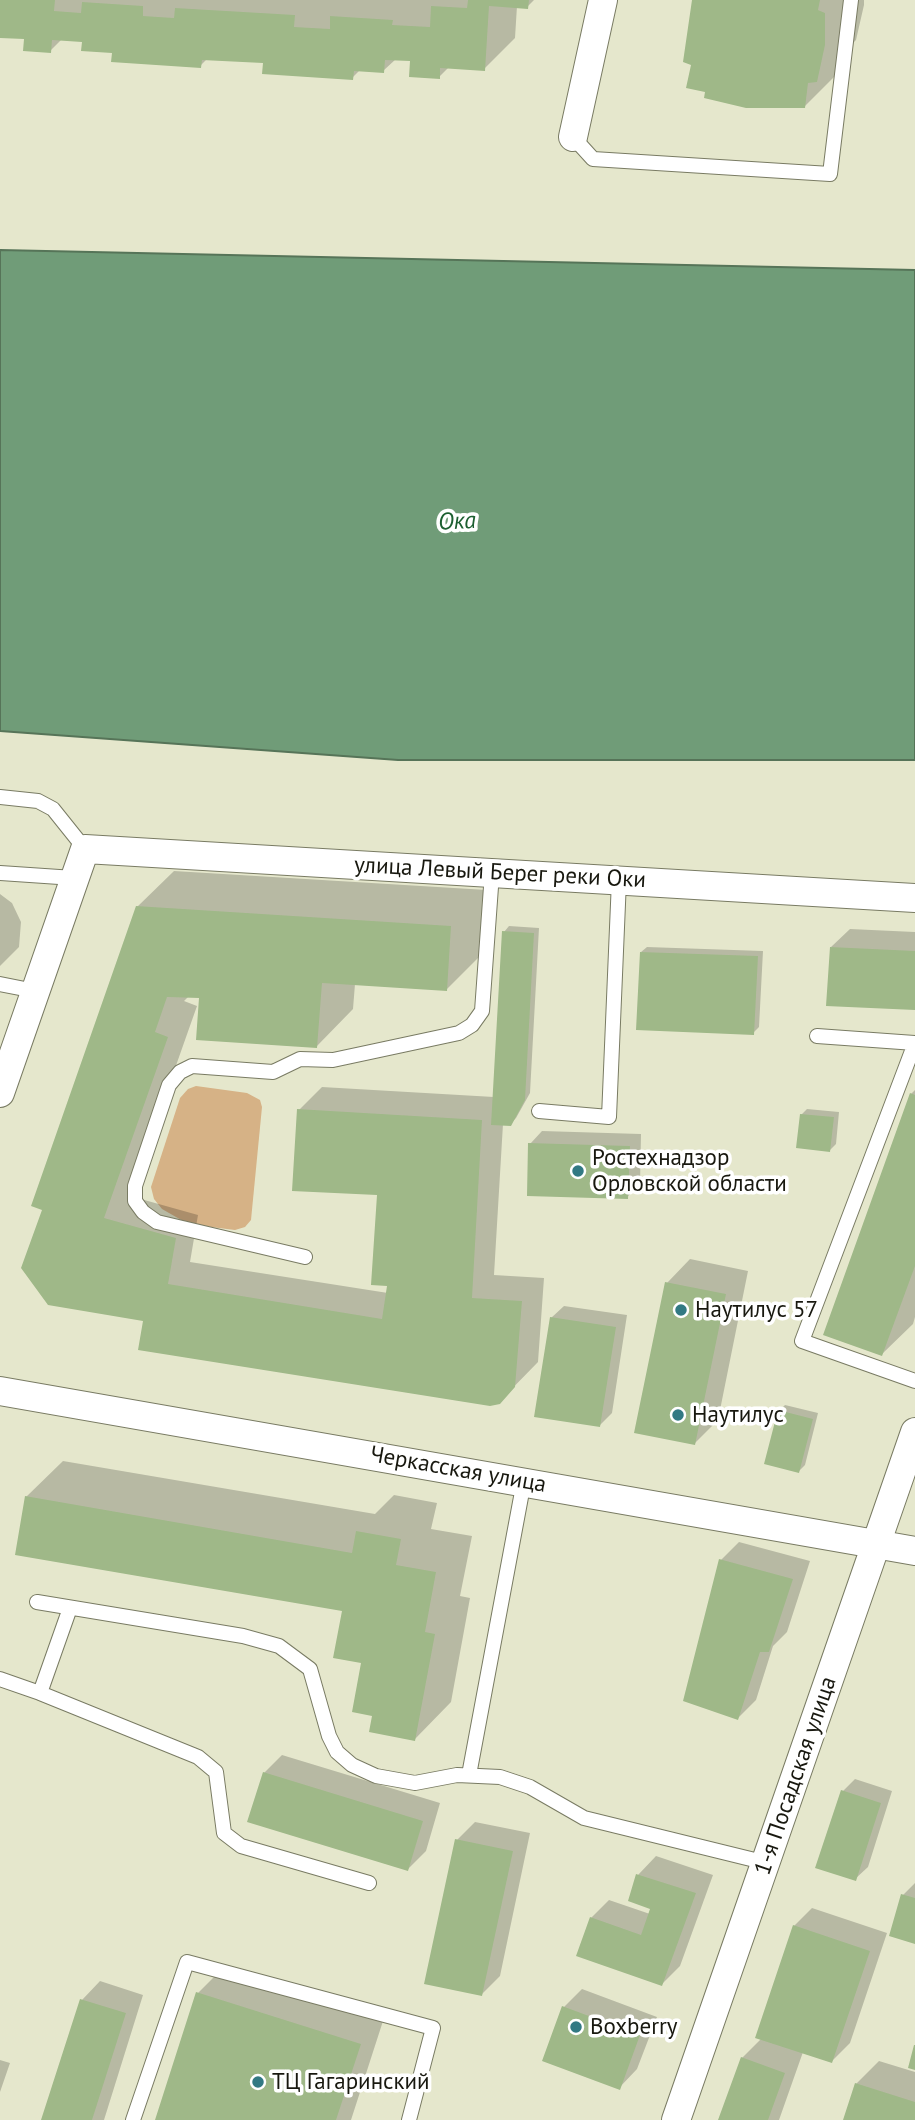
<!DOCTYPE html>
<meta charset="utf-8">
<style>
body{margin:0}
canvas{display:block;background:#e5e7cc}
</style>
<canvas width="915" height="2120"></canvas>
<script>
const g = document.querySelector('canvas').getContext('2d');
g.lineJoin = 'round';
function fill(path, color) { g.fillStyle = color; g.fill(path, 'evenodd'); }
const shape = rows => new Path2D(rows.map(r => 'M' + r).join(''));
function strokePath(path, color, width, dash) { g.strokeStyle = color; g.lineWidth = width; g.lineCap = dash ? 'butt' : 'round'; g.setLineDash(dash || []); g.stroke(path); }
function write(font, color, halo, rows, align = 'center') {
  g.font = font + ' "PT Sans",sans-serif'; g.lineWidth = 7; g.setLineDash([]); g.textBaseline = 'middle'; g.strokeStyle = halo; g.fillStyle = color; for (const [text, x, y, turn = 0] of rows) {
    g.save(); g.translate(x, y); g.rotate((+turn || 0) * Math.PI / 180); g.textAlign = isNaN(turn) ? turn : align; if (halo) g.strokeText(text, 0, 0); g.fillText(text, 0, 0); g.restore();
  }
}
const green = shape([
 [196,1086,247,1093,260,1100,262,1107,251,1220,245,1227,235,1230,211,1227,183,1221,162,1209,154,1199,151,1187,180,1098,188,1089]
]);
const water = shape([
 [0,250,915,270,915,760,398,760,0,731,0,250]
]);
const shadow = shape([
 [0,0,534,0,527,7,517,6,515,38,484,69,449,67,439,77,412,60,396,59,383,71,360,70,352,78,265,62,208,58,200,66,114,51,83,40,62,39,50,51,25,38,0,36],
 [693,0,864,0,864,5,856,40,846,50,844,67,805,106,706,90,693,64],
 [174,871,487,890,483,953,446,990,355,984,353,1009,317,1046,201,997,189,996,184,1001,197,1006,130,1196,198,1215,190,1262,388,1293,378,1194,299,1110,322,1087,494,1097,504,932,509,926,539,928,530,1093,516,1118,510,1124,503,1124,494,1275,544,1278,538,1362,499,1402,145,1319,44,1209,137,907],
 [0,894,12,903,21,922,19,947,0,966],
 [850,929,915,932,915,1009,831,947],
 [647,947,763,951,759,1027,753,1033,641,952],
 [915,1090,915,1317,913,1324,882,1354,911,1094],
 [807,1109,839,1112,836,1144,830,1150,801,1115],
 [542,1131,641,1134,640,1185,627,1197,530,1144],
 [690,1259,748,1271,718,1420,695,1443,667,1283],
 [564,1306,627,1315,612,1413,600,1425,551,1318],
 [785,1405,818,1413,805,1465,799,1471,779,1411],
 [63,1461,375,1514,394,1495,437,1503,431,1529,472,1536,460,1596,470,1598,451,1702,415,1739,374,1714,363,1661,344,1610,26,1497],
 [739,1542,810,1561,787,1632,773,1646,756,1700,738,1718,721,1560],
 [282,1755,440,1803,426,1851,408,1869,264,1773],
 [855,1779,892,1791,868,1867,855,1879,843,1791],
 [475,1822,530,1833,500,1976,482,1994,457,1840],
 [656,1856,713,1875,680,1966,662,1984,591,1918,609,1900,650,1914,653,1908,630,1900,638,1875],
 [915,1883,915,1942,903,1895],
 [812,1908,887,1933,850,2043,832,2061,803,2052,779,2120,720,2120,742,2058,762,2038,794,1926],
 [221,1970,383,2021,351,2120,157,2120,198,1993],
 [100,1981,143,1995,104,2120,43,2120,82,2000],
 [582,1989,657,2017,637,2069,619,2088,564,2007],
 [0,2060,10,2063,0,2092],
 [879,2061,915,2072,915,2120,845,2120,856,2084]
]);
const building = shape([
 [0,0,55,0,54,11,81,13,82,2,143,6,143,16,174,18,175,8,295,15,294,27,330,29,330,16,393,20,392,25,430,27,431,6,467,8,468,0,529,0,528,9,489,6,485,71,440,68,440,79,409,77,410,61,385,60,384,73,354,71,353,80,262,74,263,63,202,60,201,68,111,62,112,53,81,51,82,42,52,40,51,53,23,51,24,39,0,38],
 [692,0,820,0,818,10,825,13,825,45,817,82,808,83,805,108,746,108,704,98,705,92,686,88,691,65,683,62],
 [136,906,451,926,447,991,322,983,317,1048,196,1040,199,998,167,997,155,1032,168,1037,104,1218,176,1238,168,1284,382,1319,387,1286,371,1285,377,1195,292,1191,297,1109,482,1120,472,1298,522,1301,515,1387,500,1404,490,1406,138,1350,143,1321,48,1305,21,1268,42,1210,31,1206],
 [502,931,534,933,525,1100,511,1126,491,1125],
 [830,947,915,951,915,1010,826,1006],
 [640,952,758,956,754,1035,636,1030],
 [910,1093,915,1095,915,1266,882,1356,823,1335],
 [800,1114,834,1117,830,1152,796,1148],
 [528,1143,630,1146,628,1199,527,1196],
 [665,1282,726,1294,695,1445,634,1433],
 [550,1317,616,1327,600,1427,534,1417],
 [778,1410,813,1419,799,1473,764,1464],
 [25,1496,352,1553,356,1531,401,1539,396,1565,436,1572,425,1632,435,1634,415,1741,369,1732,372,1716,352,1712,361,1663,333,1658,342,1611,15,1555],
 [719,1559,793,1579,769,1652,760,1652,738,1720,683,1701],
 [263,1772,423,1821,408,1871,247,1822],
 [841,1790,881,1803,856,1881,815,1868],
 [455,1839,513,1851,482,1996,424,1984],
 [636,1874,696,1893,662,1986,576,1956,590,1917,641,1935,650,1909,628,1901],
 [901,1894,915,1898,915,1944,889,1936],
 [793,1925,870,1951,832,2063,755,2038],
 [196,1992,361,2044,336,2120,155,2120],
 [80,1999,126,2013,92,2120,41,2120],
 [562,2006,640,2035,620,2090,542,2061],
 [914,2045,915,2045,915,2070,908,2068],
 [741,2057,785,2073,768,2120,718,2120],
 [855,2083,915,2102,915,2120,843,2120]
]);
const lane = shape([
 [573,137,593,159,830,174,851,0],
 [0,797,38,801,53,809,85,849],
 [0,873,74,878],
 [0,984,35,991],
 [817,1036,915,1043],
 [915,1043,802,1341,915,1381],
 [539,1111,609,1117,619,880],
 [305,1257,157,1222,143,1212,135,1201,135,1186,169,1085,180,1072,192,1066,273,1072,300,1059,333,1060,459,1033,472,1025,482,1011,492,873],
 [37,1602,243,1636,279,1646,310,1669,329,1736,337,1752,352,1765,376,1776,415,1783,457,1775,500,1777,530,1787,584,1818,767,1863],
 [0,1679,40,1693,70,1608],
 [40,1693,198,1757,216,1772,224,1833,241,1846,369,1883],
 [469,1775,524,1481],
 [133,2120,187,1962,433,2028,409,2120]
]);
const street = shape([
 [573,137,603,0],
 [0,1093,85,849,915,898],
 [0,1391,915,1551],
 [676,2120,915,1432]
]);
const markers = [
 [578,1171,7,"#327983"],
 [681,1310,7,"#327983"],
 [678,1415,7,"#327983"],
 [576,2027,7,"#327983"],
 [258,2082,7,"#327983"]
];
const streetNames = [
 ["улица Левый Берег реки Оки",500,873,3],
 ["Черкасская улица",458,1470,10],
 ["1-я Посадская улица",796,1776,-71]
];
const poiNames = [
 ["Ростехнадзор",592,1158],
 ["Орловской области",592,1184],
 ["Наутилус 57",695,1310],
 ["Наутилус",692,1415],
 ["Boxberry",590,2027],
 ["ТЦ Гагаринский",272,2082]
];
const waterNames = [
 ["Ока",457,522,-3]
];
fill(green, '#d6b286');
fill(water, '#709c78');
strokePath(water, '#567458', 2);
fill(shadow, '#0003');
fill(building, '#9fb888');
strokePath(lane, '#797b63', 16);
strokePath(street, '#797b63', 30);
strokePath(lane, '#fff', 14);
strokePath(street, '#fff', 28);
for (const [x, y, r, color] of markers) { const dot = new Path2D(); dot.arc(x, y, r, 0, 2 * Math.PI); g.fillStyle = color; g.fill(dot); strokePath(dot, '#fff', 2.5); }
write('23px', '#18180f', '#fff', streetNames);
write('23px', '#18180f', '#fff', poiNames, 'left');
write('italic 24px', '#1c5f30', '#fff', waterNames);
</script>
